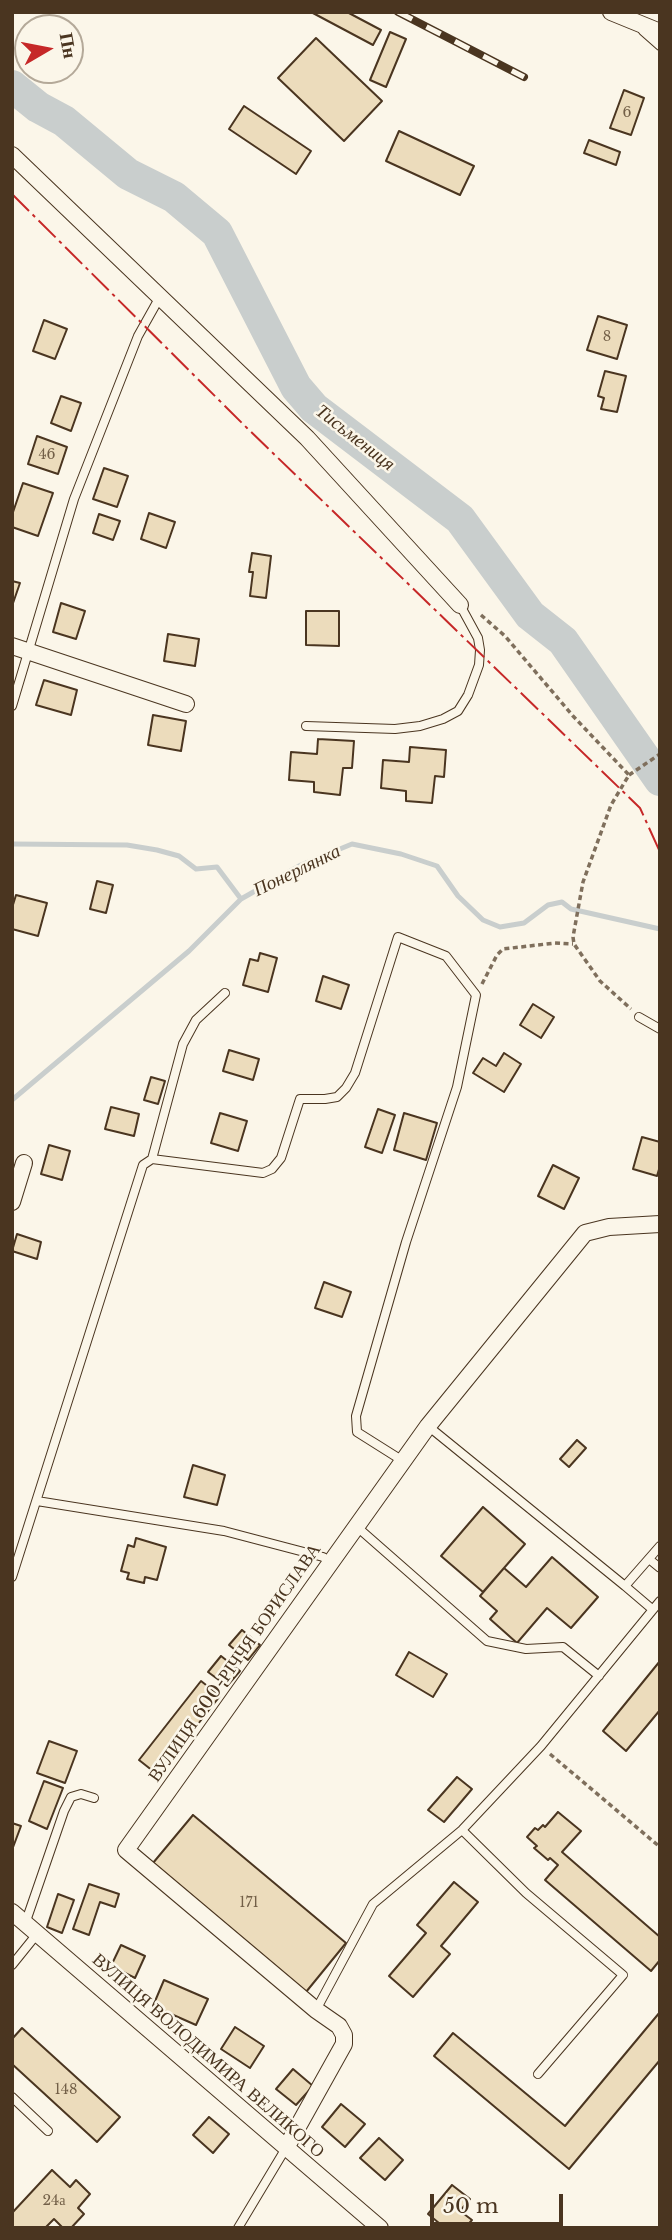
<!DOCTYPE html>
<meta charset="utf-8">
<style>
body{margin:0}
#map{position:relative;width:672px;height:2240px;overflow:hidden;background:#fbf6e9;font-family:"Libre Baskerville",serif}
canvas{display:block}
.frame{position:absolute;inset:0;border:14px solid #4a3520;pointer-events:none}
.north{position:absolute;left:14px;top:14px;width:70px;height:70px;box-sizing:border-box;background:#fbf6e9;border:2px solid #b4a999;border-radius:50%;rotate:80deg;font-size:19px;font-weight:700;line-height:28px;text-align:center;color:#4a3520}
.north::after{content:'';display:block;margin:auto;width:24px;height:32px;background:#c62828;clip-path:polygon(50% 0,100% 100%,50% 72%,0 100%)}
.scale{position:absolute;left:430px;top:2194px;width:133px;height:32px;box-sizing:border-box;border:4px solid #4a3520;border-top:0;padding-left:9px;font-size:21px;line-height:24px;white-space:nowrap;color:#4a3520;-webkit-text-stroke:5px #fbf6e9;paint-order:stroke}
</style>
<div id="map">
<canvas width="672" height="2240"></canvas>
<div class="frame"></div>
<div class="north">Пн</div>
<div class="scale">50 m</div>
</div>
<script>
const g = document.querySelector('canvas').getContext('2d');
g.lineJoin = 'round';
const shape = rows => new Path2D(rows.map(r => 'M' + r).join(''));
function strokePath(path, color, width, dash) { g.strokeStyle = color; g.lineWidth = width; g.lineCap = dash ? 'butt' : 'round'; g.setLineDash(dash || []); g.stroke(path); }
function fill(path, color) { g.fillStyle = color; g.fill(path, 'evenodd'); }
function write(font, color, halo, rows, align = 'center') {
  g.font = font + ' "Libre Baskerville",serif'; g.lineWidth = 5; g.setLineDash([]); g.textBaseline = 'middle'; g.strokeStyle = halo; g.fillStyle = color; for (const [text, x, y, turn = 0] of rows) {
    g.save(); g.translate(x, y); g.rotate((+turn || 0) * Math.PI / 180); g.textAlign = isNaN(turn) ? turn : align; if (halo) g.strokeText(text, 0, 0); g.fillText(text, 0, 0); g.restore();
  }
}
const stream = shape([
 [12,844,127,845,157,850,179,856,196,869,217,867,241,899],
 [12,1100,189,951,241,899,301,865,352,844,401,854,437,866,458,896,483,920,500,927,524,923,548,905,562,902,571,909,660,929]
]);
const river = shape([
 [12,86,38,107,64,121,128,174,174,197,217,233,296,387,314,408,460,519,530,615,563,641,660,780]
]);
const building = shape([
 [311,12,347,12,381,30,373,45,311,12],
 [390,32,406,39,386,87,370,80,390,32],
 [316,38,382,101,344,141,278,78,316,38],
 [624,90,644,98,631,135,610,128,624,90],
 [244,106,311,151,296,174,229,129,244,106],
 [399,131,474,166,460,195,386,161,399,131],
 [589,140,620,152,616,165,584,153,589,140],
 [598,316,627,325,617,359,587,350,598,316],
 [44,320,67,329,55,359,33,351,44,320],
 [605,371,626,376,617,412,601,409,604,398,598,396,605,371],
 [61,396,81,403,71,431,51,423,61,396],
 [37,436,67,447,58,474,28,464,37,436],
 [104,468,128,476,117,507,93,499,104,468],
 [23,483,53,493,38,536,12,527,12,515,23,483],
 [149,513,175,522,166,548,141,539,149,513],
 [99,514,120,521,113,540,93,533,99,514],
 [252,553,271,556,266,598,250,596,253,572,249,572,252,553],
 [12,581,20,583,12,606,12,581],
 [61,603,85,611,76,639,53,632,61,603],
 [306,611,339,611,339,646,306,645,306,611],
 [168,634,199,639,195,666,164,661,168,634],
 [44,680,77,690,71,715,36,705,44,680],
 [153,715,186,721,181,751,148,745,153,715],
 [318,739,354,741,352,768,343,768,340,795,314,792,314,782,289,780,291,752,317,754,318,739],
 [410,747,446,750,444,777,435,776,432,803,406,801,406,791,381,788,383,760,409,762,410,747],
 [97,881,113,885,106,913,90,909,97,881],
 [16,895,47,903,38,936,12,929,12,908,16,895],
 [260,953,277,958,268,992,243,985,250,959,258,961,260,953],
 [323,976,349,985,341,1009,316,1001,323,976],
 [533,1004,554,1017,541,1038,520,1025,533,1004],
 [229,1050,259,1059,253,1080,223,1071,229,1050],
 [504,1053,521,1064,504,1092,473,1073,483,1058,496,1066,504,1053],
 [151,1077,165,1081,158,1104,144,1100,151,1077],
 [111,1107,139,1114,134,1136,105,1129,111,1107],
 [378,1109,395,1115,382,1153,365,1147,378,1109],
 [220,1113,247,1121,238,1151,211,1143,220,1113],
 [404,1113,437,1123,426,1160,394,1150,404,1113],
 [642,1137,660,1142,660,1166,657,1176,633,1169,642,1137],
 [49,1145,70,1151,62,1180,41,1174,49,1145],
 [553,1165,579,1178,564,1209,538,1196,553,1165],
 [17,1234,41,1242,37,1259,12,1251,17,1234],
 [324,1282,351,1292,342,1317,315,1308,324,1282],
 [577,1440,586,1448,569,1467,560,1459,577,1440],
 [193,1465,225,1475,217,1505,184,1497,193,1465],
 [483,1507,525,1544,483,1592,441,1556,483,1507],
 [136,1538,166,1547,157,1580,145,1577,144,1583,127,1579,129,1573,121,1571,128,1545,134,1547,136,1538],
 [552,1557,598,1597,571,1628,547,1608,517,1643,490,1619,497,1611,480,1596,504,1568,526,1587,552,1557],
 [242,1630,260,1645,248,1660,229,1645,242,1630],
 [409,1652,447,1674,433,1697,396,1675,409,1652],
 [221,1656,240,1671,227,1686,208,1672,221,1656],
 [660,1661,660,1710,626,1751,603,1731,660,1661],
 [201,1681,220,1696,158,1775,139,1760,201,1681],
 [49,1741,77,1751,65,1783,37,1773,49,1741],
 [457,1777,472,1789,444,1822,428,1810,457,1777],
 [44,1781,63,1788,47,1829,29,1821,44,1781],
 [558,1812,581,1831,562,1852,660,1937,660,1960,651,1971,545,1880,558,1865,550,1858,548,1860,534,1848,537,1846,527,1837,535,1828,538,1830,543,1825,545,1827,558,1812],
 [193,1815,346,1943,306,1992,153,1863,193,1815],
 [12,1823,21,1826,12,1850,12,1823],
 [454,1882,478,1902,441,1946,450,1954,413,1997,389,1976,426,1933,417,1925,454,1882],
 [89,1884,119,1894,115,1907,100,1902,89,1935,73,1929,89,1884],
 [58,1894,74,1900,62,1933,47,1927,58,1894],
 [121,1945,145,1956,135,1978,111,1966,121,1945],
 [164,1980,208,1999,196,2025,153,2006,164,1980],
 [660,2012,660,2060,569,2169,434,2056,453,2033,565,2126,660,2012],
 [235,2027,264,2046,250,2068,221,2049,235,2027],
 [22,2028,120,2117,97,2142,12,2064,12,2039,22,2028],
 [293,2069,313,2086,296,2105,276,2089,293,2069],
 [341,2104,365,2124,345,2147,322,2127,341,2104],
 [209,2117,229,2134,213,2153,193,2135,209,2117],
 [379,2138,403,2160,385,2180,360,2158,379,2138],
 [52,2170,70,2187,76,2180,90,2194,78,2208,84,2214,71,2228,63,2228,54,2219,45,2228,12,2228,12,2213,52,2170],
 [452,2185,470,2199,460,2211,472,2220,465,2228,445,2228,428,2214,452,2185]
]);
const path = shape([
 [481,615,505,636,573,716,629,775,611,805,583,882,573,937,574,944,600,981,631,1009],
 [629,775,660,754],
 [482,984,497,955,503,949,555,943,573,944],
 [550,1754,660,1847]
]);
const service = shape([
 [643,31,660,46],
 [12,706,74,499,138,336,161,295],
 [306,726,395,729,420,726,443,719,458,711,468,695,479,665,480,650,478,638,460,605],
 [639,1017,660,1029],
 [152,1159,183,1044,196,1020,225,993],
 [428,1426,625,1586,660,1546],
 [37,1501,224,1531,323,1557,330,1562],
 [356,1526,487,1641,526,1649,563,1647,599,1676],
 [649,1559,660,1568],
 [12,1577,143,1165,152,1159,263,1173,272,1169,281,1158,300,1099,325,1099,337,1097,346,1088,355,1073,398,937,446,956,476,995,457,1087,406,1242,356,1416,357,1432,403,1461],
 [625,1586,652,1609],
 [462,1830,526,1893,623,1975,538,2074],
 [25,1924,64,1811,71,1797,81,1794,94,1798],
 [12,1965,37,1934],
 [316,2010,373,1904,462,1830,541,1746,660,1601],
 [12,2097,48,2131],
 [238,2228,286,2148]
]);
const minor = shape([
 [611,12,660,32],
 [12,155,307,438,460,605],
 [12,646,186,704],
 [12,1202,24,1163],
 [12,1912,380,2228],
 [286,2148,344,2044,344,2035,339,2026,316,2010,126,1850,428,1426,585,1233,609,1227,660,1224]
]);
const rail = shape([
 [398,12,524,77]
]);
const power = shape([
 [12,194,247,428,640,808,660,852]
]);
const numberNames = [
 ["6",627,113],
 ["8",607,337],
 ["46",47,455],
 ["171",249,1903],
 ["148",66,2090],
 ["24а",54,2201]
];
const streetNames = [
 ["ВУЛИЦЯ 600-РІЧЧЯ БОРИСЛАВА",235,1663,-55],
 ["ВУЛИЦЯ ВОЛОДИМИРА ВЕЛИКОГО",208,2056,41]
];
const waterNames = [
 ["Тисьмениця",355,438,38],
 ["Понерлянка",297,871,-26]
];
strokePath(stream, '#c9cecd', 5);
strokePath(river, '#c9cecd', 32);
fill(building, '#ecdcbc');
strokePath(building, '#4a3520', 2);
strokePath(service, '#4a3520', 10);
strokePath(minor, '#4a3520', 18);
strokePath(path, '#7f6f5c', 3.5, [5, 3.5]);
strokePath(service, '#fbf6e9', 8);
strokePath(minor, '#fbf6e9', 16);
strokePath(rail, '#4a3520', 8);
strokePath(rail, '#fbf6e9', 5, [16]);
strokePath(power, '#c62828', 2, [24, 5, 3.5, 5]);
write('14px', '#725f47', null, numberNames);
write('18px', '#4a3520', '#fbf6e9', streetNames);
write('italic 19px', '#4a3520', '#fbf6e9', waterNames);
</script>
